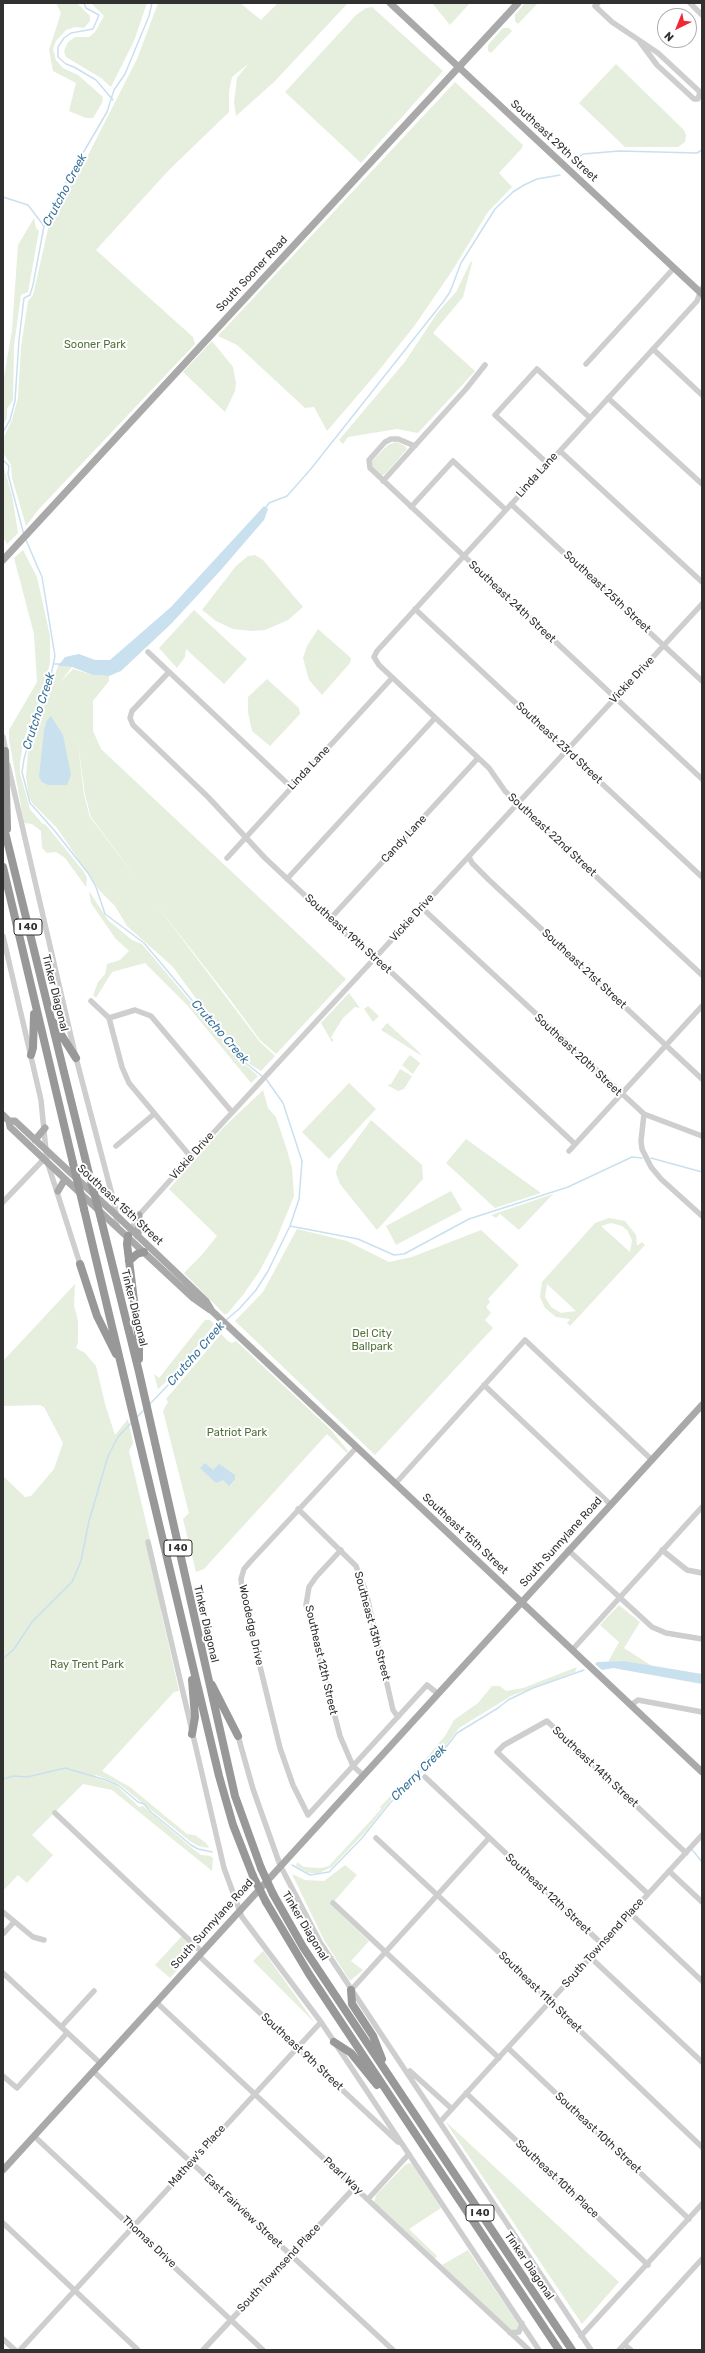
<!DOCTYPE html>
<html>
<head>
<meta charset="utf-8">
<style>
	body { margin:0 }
	#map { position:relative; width:705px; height:2353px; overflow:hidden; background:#fff; font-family:Rubik,sans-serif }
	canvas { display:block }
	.frame { position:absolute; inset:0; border:4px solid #313131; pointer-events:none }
	.north { position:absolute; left:657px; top:8px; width:40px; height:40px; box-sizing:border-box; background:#fff; border:1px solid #adadad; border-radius:50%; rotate:223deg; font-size:11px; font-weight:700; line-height:16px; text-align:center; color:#313131 }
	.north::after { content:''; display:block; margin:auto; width:14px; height:18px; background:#f32732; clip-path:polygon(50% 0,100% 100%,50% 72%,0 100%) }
</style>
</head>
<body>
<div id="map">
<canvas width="705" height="2353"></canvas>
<div class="frame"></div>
<div class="north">N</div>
</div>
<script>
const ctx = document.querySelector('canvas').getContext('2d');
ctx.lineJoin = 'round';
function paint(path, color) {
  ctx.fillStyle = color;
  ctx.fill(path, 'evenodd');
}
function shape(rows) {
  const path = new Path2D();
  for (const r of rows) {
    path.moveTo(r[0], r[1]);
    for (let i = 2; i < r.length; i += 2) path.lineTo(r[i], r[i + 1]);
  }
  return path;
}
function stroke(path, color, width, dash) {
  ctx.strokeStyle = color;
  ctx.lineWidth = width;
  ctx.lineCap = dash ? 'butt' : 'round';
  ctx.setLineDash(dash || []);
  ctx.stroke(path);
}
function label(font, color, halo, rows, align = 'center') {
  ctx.font = font + ' Rubik,sans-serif';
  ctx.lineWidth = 4;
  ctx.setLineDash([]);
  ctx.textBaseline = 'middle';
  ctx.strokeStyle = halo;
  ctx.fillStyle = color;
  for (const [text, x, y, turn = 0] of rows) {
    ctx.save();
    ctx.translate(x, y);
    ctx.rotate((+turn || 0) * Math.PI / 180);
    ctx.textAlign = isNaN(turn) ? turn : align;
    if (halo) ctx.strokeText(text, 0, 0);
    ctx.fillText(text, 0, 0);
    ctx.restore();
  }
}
paint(shape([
	[56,3,77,3,90,16,90,21,84,28,75,27,66,30,56,41,53,49,56,60,63,68,78,75,103,97,102,103,93,118,86,118,69,111,76,83,53,71,49,50,61,13],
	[91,3,147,3,134,41,111,87,101,78,66,57,64,51,68,42,75,37,89,37,95,32,104,16],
	[158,3,240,3,261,20,278,3,348,3,274,82,236,116,234,102,237,78,248,64,232,77,229,92,229,112,169,170,96,250,193,337,195,344,39,509,26,526,12,478,11,465,3,453,3,439,12,420,18,398,21,347,28,301,33,295,48,229,55,215,57,217,73,178,80,171,137,59],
	[432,3,470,3,450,25],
	[525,3,538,3,518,24,515,21,515,15],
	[372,7,443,71,361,163,285,92,356,15,366,8],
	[503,28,509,28,512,31,491,53,488,51,488,45],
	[616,64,684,130,686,135,685,142,678,147,625,147,579,103],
	[455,82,523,145,522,148,499,173,512,187,488,212,452,271,415,325,376,374,327,431,314,407,305,408,237,345,218,336],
	[34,218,36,228,39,231,28,292,21,295,14,346,13,400,7,409,7,418,3,426,3,383,12,330,18,245],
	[471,261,472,263,463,297,433,333,475,371,418,433,397,429,348,437,343,444,339,440,404,363,438,312,456,292],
	[212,341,233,367,236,383,235,391,225,412,183,372],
	[396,442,405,446,407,449,385,474,381,476,373,468,371,462,388,445],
	[3,465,12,495,18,533,7,544,3,537],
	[23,550,37,577,50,636,50,663,42,693,24,739,20,762,20,773,30,809,42,823,46,825,84,872,87,878,86,887,65,858,56,852,47,853,42,848,41,831,32,824,24,823,9,739,9,730,37,682,34,634,14,558],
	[255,555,263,560,303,607,288,620,265,630,251,631,233,629,216,621,202,610,236,566,248,556],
	[194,610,247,659,224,684,186,649,185,657,177,668,159,648],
	[318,629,351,658,350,663,322,695,309,680,303,658,307,646],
	[58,666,72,667,60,682,73,669,93,675,109,676,109,681,93,701,93,731,101,749,346,979,276,1054,260,1040,229,998,155,903,260,1042,275,1056,261,1071,245,1061,214,1023,173,967,127,926,115,906,99,890,57,828,33,804,29,797,26,777,28,752],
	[77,735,85,795,91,817,142,886,90,817,84,795],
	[267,679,299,708,300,714,270,746,252,731,248,712,248,697],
	[89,891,108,920,132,940,142,944,237,1057,258,1076,251,1083,187,1005,145,963,112,972,96,998,93,995,98,982,105,974,107,964,120,960,129,951,115,938,91,903],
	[349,993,360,1008,355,1007,343,1018,333,1034,331,1038,334,1040,332,1042,321,1023],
	[368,1006,379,1016,373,1022,364,1009],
	[387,1023,418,1051,422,1056,381,1030],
	[410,1055,420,1063,413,1074,402,1065],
	[400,1069,412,1076,404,1089,398,1091,387,1085,391,1084],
	[349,1083,376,1109,329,1159,302,1132],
	[263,1090,268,1108,276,1117,287,1150,292,1168,294,1196,276,1240,259,1272,243,1295,227,1314,224,1314,184,1273,201,1256,217,1236,169,1189,223,1128],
	[371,1120,422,1165,423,1179,377,1230,340,1184,336,1173,338,1165],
	[466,1139,541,1193,495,1208,446,1163],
	[451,1191,462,1210,396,1245,386,1226],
	[553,1194,519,1230,500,1214,496,1218,491,1215],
	[609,1218,625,1221,636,1235,637,1246,642,1242,645,1245,570,1326,567,1323,570,1319,556,1317,545,1308,540,1297,542,1282,595,1223],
	[611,1223,622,1226,627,1230,632,1240,630,1252,601,1226],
	[547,1284,576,1311,561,1313,551,1307,545,1297],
	[297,1229,347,1241,389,1262,412,1257,481,1230,519,1265,488,1299,490,1302,486,1307,491,1313,485,1320,493,1328,375,1455,235,1321,263,1292],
	[75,1284,74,1305,78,1321,78,1342,76,1348,85,1353,96,1366,105,1404,115,1435,128,1419,133,1443,129,1451,167,1610,161,1611,179,1691,174,1692,102,1771,130,1787,187,1834,195,1835,206,1843,209,1848,198,1846,190,1841,119,1784,96,1775,93,1777,116,1785,139,1807,143,1806,193,1849,201,1855,210,1856,213,1858,212,1871,112,1790,83,1784,32,1835,53,1855,27,1883,18,1875,3,1891,3,1476,25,1497,31,1496,54,1469,63,1443,44,1407,40,1405,3,1406,3,1361],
	[205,1320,210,1320,214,1324,209,1331,175,1374,158,1389,154,1374,159,1378],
	[221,1334,228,1341,232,1343,236,1341,331,1430,348,1451,347,1453,327,1434,204,1569,196,1572,183,1519,189,1513,163,1411,168,1402,166,1399],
	[619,1605,640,1622,624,1648,652,1666,624,1661,608,1662,619,1642,600,1625],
	[577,1667,575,1672,511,1696,459,1728,445,1747,429,1761,414,1779,397,1792,367,1830,332,1867,319,1873,309,1873,296,1866,297,1862,304,1867,321,1868,329,1866,373,1818,381,1809,380,1807,422,1763,445,1736,454,1720,478,1703,492,1686,500,1686,506,1691,523,1688],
	[345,1865,357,1875,331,1905,369,1941,351,1961,363,1970,350,1981,324,1940,292,1874,305,1880,324,1881],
	[182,1936,191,1944,193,1952,170,1978,155,1965],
	[263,1951,264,1952,315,2023,253,1961],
	[445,2121,619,2282,582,2324],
	[409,2163,412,2164,441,2208,409,2229,437,2256,435,2259,374,2202,376,2195,405,2165],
	[468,2250,517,2322,519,2325,518,2330,512,2331,442,2265]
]), '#e6eede');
paint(shape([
	[264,506,268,509,264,520,220,571,171,624,121,671,109,676,93,675,72,667,58,666,65,657,79,654,95,660,110,660,171,607],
	[51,716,63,735,71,775,67,785,48,785,42,782,39,777,44,730,47,720],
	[205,1463,213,1470,219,1464,235,1475,235,1479,229,1486,223,1480,216,1483,200,1468],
	[624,1661,702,1674,702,1684,613,1668,602,1670,595,1664,597,1662]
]), '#c9e0ef');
stroke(shape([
	[84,3,86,8,99,15,93,29,71,33,64,38,58,47,58,57,66,64,74,67,96,80,113,100],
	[574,161,583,154,619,151,697,153,702,150],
	[3,197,28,205,44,226],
	[3,432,10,420,15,401,19,340,24,298,30,295,33,285,44,226,69,177,107,112,114,90,125,74,149,16,152,3],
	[3,460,9,466,8,474,24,535],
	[265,509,269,503,287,496,310,470,443,302,450,292,461,263,495,209,513,192,524,185,537,179,560,175],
	[26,540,42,577,55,656,48,690,33,727,24,759,22,772,30,803,54,830,88,873,96,887,105,914,144,943,242,1060,263,1077],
	[53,664,61,664],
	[651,1158,702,1172],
	[290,1226,358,1239,394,1255,404,1254,469,1219,568,1187,632,1157,642,1158],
	[225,1321,240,1308,256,1290,268,1271,290,1226,299,1199,302,1161,283,1103,266,1079],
	[149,1405,188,1364,217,1326,221,1323],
	[136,1418,145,1409],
	[3,1659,14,1649,32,1622,72,1582,81,1561,89,1521,108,1456,118,1437,132,1422],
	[3,1779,13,1776,27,1777,65,1768,106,1780,118,1785,138,1802,144,1804,151,1812,191,1845,198,1849,212,1852],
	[692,1850,693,1851],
	[694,1852,702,1862],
	[292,1865,310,1875,329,1872,362,1838,390,1803,447,1746,457,1733,498,1708,508,1700,533,1688,584,1670]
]), '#c9e0ef', 1.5);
stroke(shape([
	[598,3,595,6,612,22,658,53,700,92,698,99,694,99,657,65,640,42],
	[690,3,702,15],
	[702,288,697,301,377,651,374,657,379,665,489,768,505,791,518,804,702,975],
	[653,349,702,395],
	[586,364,674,268],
	[608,398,702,484],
	[415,446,398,439,391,439,385,442,369,460,370,468,702,779],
	[560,451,702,582],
	[548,464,495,415,537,369,590,418],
	[383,481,466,389,485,365],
	[511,504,702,681],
	[411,507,453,461,506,510],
	[415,609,702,877],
	[148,652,291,787],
	[169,672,132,711,130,718,133,725,208,797,265,858,346,934,376,958,575,1144],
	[3,737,6,753],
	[8,765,76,1058,115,1206,117,1226],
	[469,857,472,863,489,880,702,1079],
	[227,858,392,678],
	[287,879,435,718],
	[422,908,644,1114,641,1141,642,1149,651,1167,661,1179,702,1216],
	[330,919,478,758],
	[3,936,41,1100,47,1161,80,1264],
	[91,1001,109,1018,122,1067,129,1083,191,1157],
	[109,1018,135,1010,151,1016,232,1112],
	[644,1114,702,1136],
	[116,1146,154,1114],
	[569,1151,702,1006],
	[3,1202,44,1159],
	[130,1231,139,1215,191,1157,702,604],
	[484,1385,610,1504],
	[356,1448,250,1562,244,1569,241,1579,243,1597,280,1748,293,1785,308,1815,427,1685,437,1693],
	[395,1484,525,1340,652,1460],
	[298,1509,356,1566,366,1592,393,1710,398,1717],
	[148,1542,224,1868,242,1917,321,2022,539,2350],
	[341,1550,316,1577,309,1587,306,1605,340,1736,353,1766,363,1775],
	[568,1550,652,1627,666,1633,702,1639],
	[662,1550,687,1570,702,1573],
	[573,1649,702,1507],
	[631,1705,638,1700,702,1712],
	[238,1736,253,1789,280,1865,320,1942,591,2350],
	[425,1777,602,1944],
	[55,1813,202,1952],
	[376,1838,547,1997,554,2006,702,2147],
	[669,1871,702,1902],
	[648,1894,497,1752,504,1745,547,1721,686,1853],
	[333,1903,499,2058],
	[3,1912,33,1937,44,1940],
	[630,1913,702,1981],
	[3,1934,14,1922],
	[198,1955,398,2142],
	[590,1957,702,2062],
	[3,1973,100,2063],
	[351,1990,489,1838],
	[156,2002,529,2350],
	[61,2027,94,1991],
	[508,2048,689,2219],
	[93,2071,393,2350],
	[410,2071,452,2109],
	[3,2076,17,2088,67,2033],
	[466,2093,648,2265],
	[440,2122,702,1835],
	[34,2136,263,2350],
	[368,2199,409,2154],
	[3,2223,138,2350],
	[510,2333,519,2332,522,2323],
	[581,2336,702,2204],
	[3,2339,15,2350],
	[625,2345,631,2350],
	[20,2350,321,2022],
	[203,2350,355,2187],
	[619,2350,702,2259]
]), '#cecece', 5.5);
stroke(shape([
	[390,3,702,294],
	[3,560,518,3],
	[3,1115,9,1121,10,1127,65,1179,193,1298,210,1310],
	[9,1121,15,1121,116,1215,206,1301,212,1311,702,1772],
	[35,1140,45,1128],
	[58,1191,65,1179],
	[138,1236,139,1215],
	[3,2170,702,1405]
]), '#a9a9a9', 7);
stroke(shape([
	[5,751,7,829],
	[3,824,89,1174],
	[3,867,73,1163],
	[53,1022,76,1058],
	[31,1055,33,1048,34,1014],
	[84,1209,219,1776,233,1825,253,1876],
	[101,1219,139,1372,235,1796,261,1868],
	[128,1236,127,1244,139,1341,139,1359],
	[129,1261,137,1254,144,1252],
	[80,1264,97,1316,116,1354],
	[192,1680,195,1717,192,1734],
	[212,1685,238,1736],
	[273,1894,303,1947,572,2350],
	[266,1902,309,1974,559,2350],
	[351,1990,352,2004,373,2036,382,2059],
	[334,2042,351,2053,377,2085]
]), '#989898', 8);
stroke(shape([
	[73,1163,84,1209],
	[89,1174,101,1219],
	[261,1868,273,1894],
	[253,1876,266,1902]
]), '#989898', 8);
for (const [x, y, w] of [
	[28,927,28],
	[178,1548,28],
	[480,2213,28]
]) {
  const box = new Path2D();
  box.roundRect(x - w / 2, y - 8, w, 16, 3);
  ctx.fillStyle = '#fff';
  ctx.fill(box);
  stroke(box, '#313131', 1);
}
label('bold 10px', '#313131', null, [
	["I 40",28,927],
	["I 40",178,1548],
	["I 40",480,2213]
]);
label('11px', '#313131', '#fff', [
	["Southeast 29th Street",554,141,43],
	["South Sooner Road",252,274,-47],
	["Linda Lane",537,475,-48],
	["Southeast 25th Street",607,592,43],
	["Southeast 24th Street",512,602,43],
	["Vickie Drive",632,680,-47],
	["Southeast 23rd Street",559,743,43],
	["Linda Lane",309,768,-47],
	["Southeast 22nd Street",552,835,43],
	["Candy Lane",404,839,-47],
	["Vickie Drive",412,918,-48],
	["Southeast 19th Street",348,934,42],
	["Southeast 21st Street",584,969,43],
	["Tinker Diagonal",55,993,76],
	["Southeast 20th Street",578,1055,43],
	["Vickie Drive",192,1156,-48],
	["Southeast 15th Street",120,1205,43],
	["Tinker Diagonal",134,1308,76],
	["Southeast 15th Street",465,1534,43],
	["South Sunnylane Road",561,1542,-48],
	["Tinker Diagonal",206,1624,77],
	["Woodedge Drive",251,1625,78],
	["Southeast 13th Street",372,1626,75],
	["Southeast 12th Street",321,1660,77],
	["Southeast 14th Street",595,1767,43],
	["Southeast 12th Street",548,1894,43],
	["South Sunnylane Road",212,1924,-48],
	["Tinker Diagonal",305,1926,59],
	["South Townsend Place",603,1943,-48],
	["Southeast 11th Street",540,1992,44],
	["Southeast 9th Street",302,2052,43],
	["Southeast 10th Street",598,2133,43],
	["Mathew's Place",197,2156,-48],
	["Pearl Way",343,2176,43],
	["Southeast 10th Place",557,2179,43],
	["East Fairview Street",243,2211,43],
	["Thomas Drive",149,2242,43],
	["Tinker Diagonal",529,2266,56],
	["South Townsend Place",279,2268,-47]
]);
label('11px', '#52713a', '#fff', [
	["Sooner Park",95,345],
	["Del City",372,1334],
	["Ballpark",372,1347],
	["Patriot Park",237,1433],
	["Ray Trent Park",87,1665]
]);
label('italic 12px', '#37729b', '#fff', [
	["Crutcho Creek",65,190,-62],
	["Crutcho Creek",39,711,-72],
	["Crutcho Creek",220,1032,49],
	["Crutcho Creek",196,1354,-49],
	["Cherry Creek",419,1773,-45]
]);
</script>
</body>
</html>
